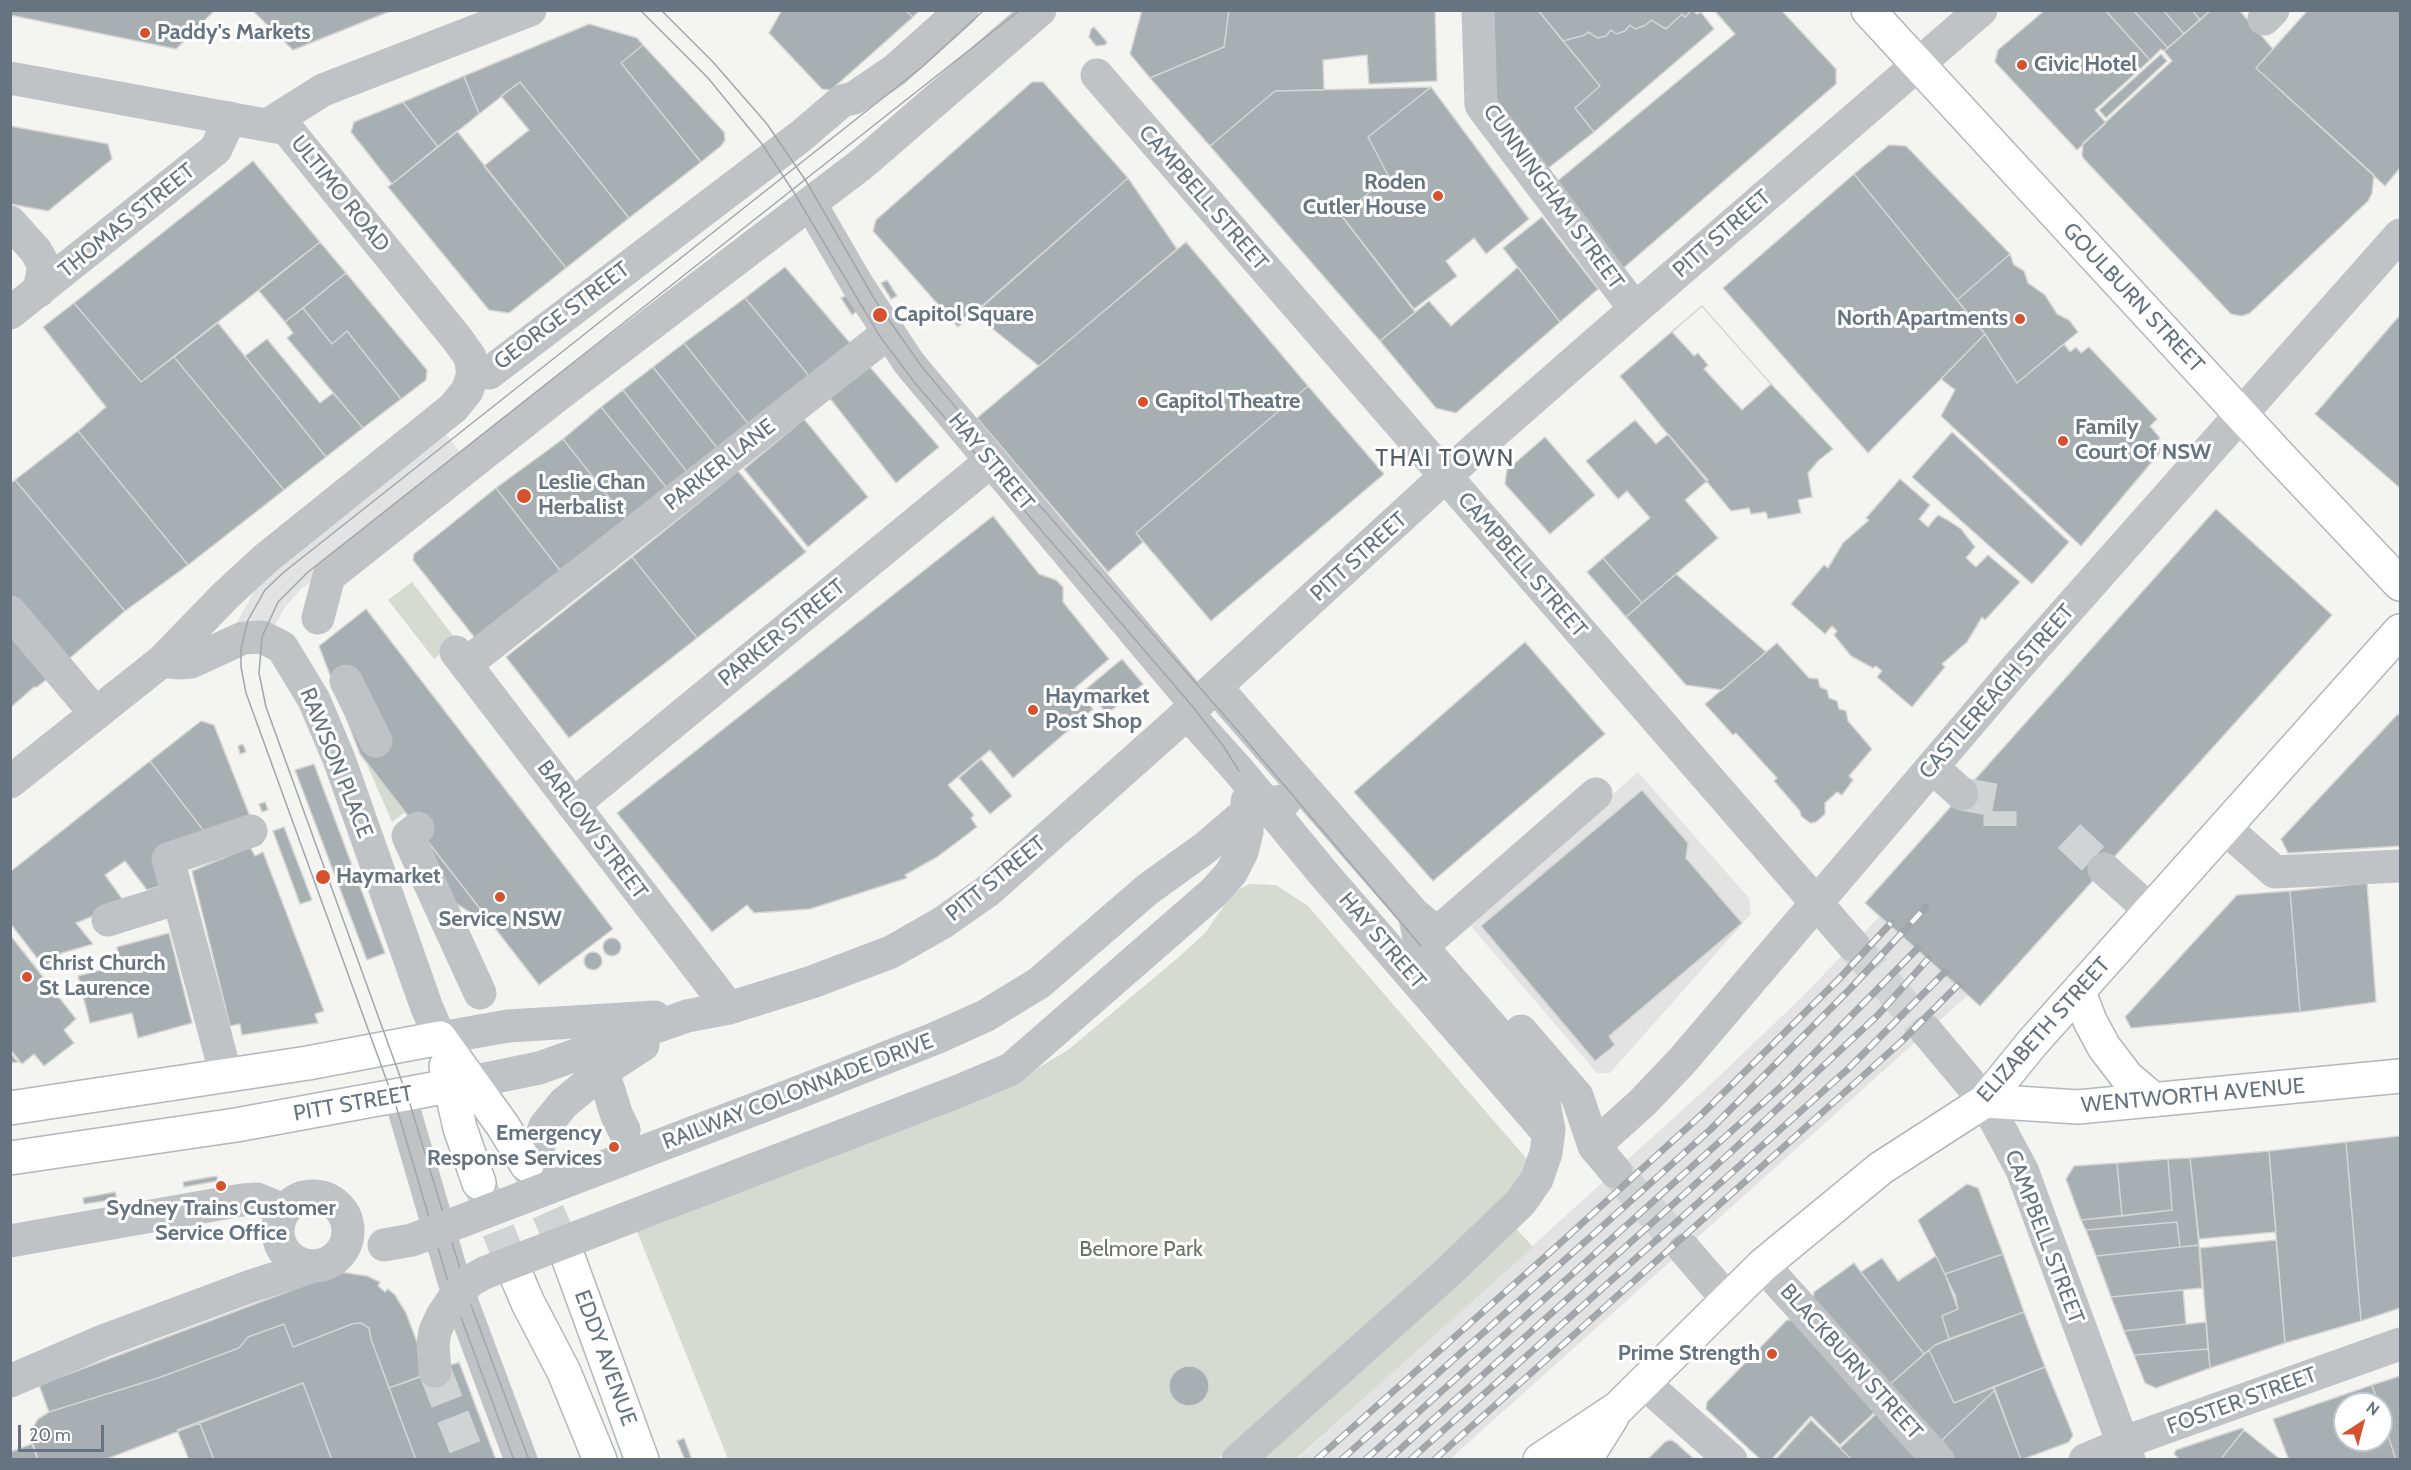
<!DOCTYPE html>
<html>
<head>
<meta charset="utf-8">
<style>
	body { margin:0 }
	#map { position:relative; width:2411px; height:1470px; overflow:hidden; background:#f4f4f1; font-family:Cabin,sans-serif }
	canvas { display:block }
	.frame { position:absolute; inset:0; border:12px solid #657480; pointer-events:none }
	.north { position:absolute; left:2333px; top:1392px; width:60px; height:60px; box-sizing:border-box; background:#fff; border:2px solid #c1c7cc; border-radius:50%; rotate:36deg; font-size:16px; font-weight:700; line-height:24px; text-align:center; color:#657480 }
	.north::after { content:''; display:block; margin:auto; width:21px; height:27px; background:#d6522f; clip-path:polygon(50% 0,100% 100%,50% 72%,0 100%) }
	.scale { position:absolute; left:18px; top:1425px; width:86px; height:27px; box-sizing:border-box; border:3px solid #657480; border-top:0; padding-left:8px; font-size:18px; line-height:21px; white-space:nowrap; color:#657480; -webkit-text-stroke:4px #fff; paint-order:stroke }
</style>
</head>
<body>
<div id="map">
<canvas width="2411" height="1470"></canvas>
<div class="frame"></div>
<div class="north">N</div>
<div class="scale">20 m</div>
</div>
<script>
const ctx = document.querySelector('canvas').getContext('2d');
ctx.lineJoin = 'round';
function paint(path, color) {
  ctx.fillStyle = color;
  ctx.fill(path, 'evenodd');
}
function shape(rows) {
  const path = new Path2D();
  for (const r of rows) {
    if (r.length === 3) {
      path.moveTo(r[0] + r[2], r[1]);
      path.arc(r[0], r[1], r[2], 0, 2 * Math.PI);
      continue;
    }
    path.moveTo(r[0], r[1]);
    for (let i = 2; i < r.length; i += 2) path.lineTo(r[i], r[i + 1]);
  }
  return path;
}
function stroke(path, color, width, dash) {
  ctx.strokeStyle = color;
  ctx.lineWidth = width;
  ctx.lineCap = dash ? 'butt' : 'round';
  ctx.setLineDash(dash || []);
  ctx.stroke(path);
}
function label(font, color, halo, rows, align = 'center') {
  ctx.font = font + ' Cabin,sans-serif';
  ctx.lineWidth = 6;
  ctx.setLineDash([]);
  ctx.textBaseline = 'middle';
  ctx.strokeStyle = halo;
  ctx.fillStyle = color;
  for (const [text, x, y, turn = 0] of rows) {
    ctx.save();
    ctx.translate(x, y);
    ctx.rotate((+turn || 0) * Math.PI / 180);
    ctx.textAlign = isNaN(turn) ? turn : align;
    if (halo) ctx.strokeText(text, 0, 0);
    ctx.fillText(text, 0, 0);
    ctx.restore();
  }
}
paint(shape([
	[446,434,465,459,300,590,285,607,275,625,255,621,237,622,256,588,268,573],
	[1638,772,1749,898,1751,914,1610,1073,1597,1073,1468,923],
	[1880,916,1968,995,1450,1459,1296,1460,1711,1084,1801,998]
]), '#e2e3e2');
paint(shape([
	[412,582,457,641,434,659,388,600],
	[365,760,405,812,392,822],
	[1249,884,1276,885,1308,906,1532,1165,1483,1227,1218,1459,728,1459,636,1229,1002,1087,1038,1068,1068,1050,1180,956,1205,933,1233,893],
	[1513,1225,1533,1247,1296,1459,1254,1460]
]), '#d6dbd2');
const building = shape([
	[10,10,215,10,176,49,10,15,10,10],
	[252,10,393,10,293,50,252,10],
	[782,10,905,10,913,17,831,90,822,89,769,33,782,10],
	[905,10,920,10,913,17,905,10],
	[1142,10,1229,10,1224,47,1150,78,1130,54,1142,10],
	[1229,10,1435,10,1437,81,1369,84,1367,55,1323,60,1324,90,1275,91,1210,146,1150,78,1224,47,1229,10],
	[1489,10,1538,10,1600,86,1575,108,1594,132,1546,170,1492,96,1489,10],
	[1538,10,1692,10,1685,17,1682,14,1666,29,1651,20,1646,25,1635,29,1630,25,1625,31,1616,34,1611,30,1606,36,1598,38,1588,32,1585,35,1563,41,1538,10],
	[1692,10,1697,14,1701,12,1714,29,1594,132,1575,108,1600,86,1563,41,1585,35,1588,32,1598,38,1606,36,1611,30,1616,34,1625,31,1630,25,1635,29,1646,25,1651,20,1666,29,1682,14,1685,17,1692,10],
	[1714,10,1781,10,1836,69,1836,84,1620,271,1555,183,1735,34,1714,10],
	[2045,10,2105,10,2150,60,2095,110,2106,123,2077,150,1995,62,1998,50,2045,10],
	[2105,10,2133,10,2168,48,2164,51,2161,49,2150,60,2105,10],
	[2133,10,2163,10,2184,34,2168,48,2133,10],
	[2163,10,2192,10,2200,20,2184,34,2163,10],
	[2192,10,2211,10,2200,20,2192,10],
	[2211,10,2239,10,2273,49,2256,68,2374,175,2372,193,2368,201,2250,313,2242,316,2231,314,2084,159,2082,155,2083,143,2172,61,2164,51,2211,10],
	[2308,10,2400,10,2400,168,2385,186,2256,68,2308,10],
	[589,24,637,38,643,45,621,63,701,162,629,218,520,82,479,114,464,76,589,24],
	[1094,27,1107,42,1105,45,1096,46,1089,37,1091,29,1094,27],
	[643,45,724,132,725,140,721,146,701,162,621,63,643,45],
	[2161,54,2167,61,2106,118,2099,110,2161,54],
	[464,76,479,114,438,147,403,102,464,76],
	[520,82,629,218,566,268,484,166,529,130,501,96,520,82],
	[1032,82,1043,82,1128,178,958,327,873,231,876,220,1032,82],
	[1431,87,1529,219,1486,254,1474,238,1446,261,1457,276,1414,309,1341,215,1389,177,1368,137,1431,87],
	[1431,87,1368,137,1389,177,1341,215,1415,312,1380,341,1210,146,1275,91,1431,87],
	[403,102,438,147,392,184,351,132,354,122,403,102],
	[10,126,108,144,112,159,48,211,10,204,10,126],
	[457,131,566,268,509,313,489,310,388,187,457,131],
	[1889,145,1906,146,2010,254,1957,300,1854,174,1889,145],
	[253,161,320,242,141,382,74,303,253,161],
	[1854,174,1985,334,1868,453,1723,288,1854,174],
	[1128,178,1177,249,1039,366,974,314,1128,178],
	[1542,217,1598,289,1560,322,1503,248,1542,217],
	[320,242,346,273,285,322,259,291,320,242],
	[1186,242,1308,386,1136,533,1143,542,1108,572,977,418,1186,242],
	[2010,254,2014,265,2024,271,2028,283,2045,295,2057,314,2069,320,2078,332,2017,383,1985,334,1957,300,2010,254],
	[785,267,850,343,810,377,745,298,785,267],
	[1518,267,1560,322,1456,413,1436,408,1380,341,1429,301,1451,326,1518,267],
	[346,273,427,370,426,380,401,399,347,331,332,344,303,308,346,273],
	[887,280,897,296,891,299,881,283,887,280],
	[847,295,857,311,852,315,841,298,847,295],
	[745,298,810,377,750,426,684,343,745,298],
	[74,303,141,382,174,357,284,490,188,565,78,431,106,407,43,327,74,303],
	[1702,306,1771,384,1833,449,1819,460,1808,473,1812,497,1798,500,1801,513,1768,519,1766,512,1751,514,1749,508,1731,511,1620,376,1702,306],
	[1702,306,1771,384,1742,410,1704,369,1708,365,1698,353,1694,356,1672,332,1702,306],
	[303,308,332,344,347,331,401,399,363,428,287,338,293,333,285,322,303,308],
	[2400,315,2400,488,2315,414,2400,315],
	[218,323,326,457,284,490,174,357,218,323],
	[1985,334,2017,383,2064,344,2070,352,2076,347,2081,353,2089,347,2157,419,2150,426,2160,438,2155,444,2162,450,2081,546,1941,416,1955,390,1941,379,1985,334],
	[267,339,320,403,333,393,363,428,326,457,245,356,267,339],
	[684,343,750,426,718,449,653,367,684,343],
	[869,366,939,447,896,483,829,397,869,366],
	[653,367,718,449,687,472,623,390,653,367],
	[1308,386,1384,474,1211,621,1136,533,1308,386],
	[623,390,687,472,666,487,601,407,623,390],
	[601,407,666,487,626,519,563,439,601,407],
	[804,419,868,497,808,547,744,469,804,419],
	[1635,420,1656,444,1668,434,1708,480,1685,500,1718,538,1642,603,1603,558,1650,518,1627,491,1618,499,1586,461,1635,420],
	[78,431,188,565,125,611,15,480,78,431],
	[1952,432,2069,542,2032,584,1912,477,1952,432],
	[1545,437,1595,495,1550,534,1505,484,1507,470,1545,437],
	[563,439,626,519,560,570,496,488,563,439],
	[738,471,806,552,697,638,632,557,738,471],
	[1900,479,1930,505,1919,519,1928,527,1938,515,1949,521,1961,529,1975,547,1966,558,1976,567,1988,555,2020,582,1985,620,1982,617,1967,642,1942,664,1945,667,1912,707,1877,677,1882,671,1876,666,1873,668,1851,656,1834,635,1837,631,1832,626,1825,634,1791,604,1824,565,1828,568,1843,543,1869,520,1866,518,1900,479],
	[15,480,125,611,64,663,10,599,10,484,15,480],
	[496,488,563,574,475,638,413,560,414,554,496,488],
	[2216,509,2332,615,1980,1006,1865,903,2216,509],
	[993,516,1039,574,1056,580,1063,587,1063,602,1109,659,1075,688,1093,709,1013,778,990,750,948,785,974,815,971,818,977,827,937,857,905,875,907,878,810,909,754,913,747,905,712,932,617,813,993,516],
	[632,557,697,638,569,738,506,657,632,557],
	[1603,558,1642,603,1626,617,1587,572,1603,558],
	[1676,574,1766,652,1722,690,1686,685,1626,617,1676,574],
	[366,609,613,929,539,985,360,754,319,646,366,609],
	[10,625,47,679,37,687,34,687,10,708,10,625],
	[1525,642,1605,734,1433,881,1354,792,1525,642],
	[1777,643,1809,678,1818,679,1820,687,1827,690,1829,698,1837,701,1839,709,1846,711,1848,721,1872,749,1849,776,1853,780,1842,795,1837,792,1825,803,1825,814,1816,822,1810,823,1801,816,1800,811,1774,781,1777,778,1736,733,1733,735,1705,704,1777,643],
	[1122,659,1143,684,1107,714,1086,689,1122,659],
	[2400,714,2400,846,2288,853,2281,839,2397,715,2400,714],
	[201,721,214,725,251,819,207,835,150,761,201,721],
	[243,744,246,752,240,754,238,746,243,744],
	[981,759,1012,796,990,814,959,778,981,759],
	[150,761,207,835,161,886,147,890,125,861,105,875,125,903,76,923,93,944,62,953,44,967,10,923,10,872,150,761],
	[314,764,385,953,367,960,295,770,314,764],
	[1642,790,1688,843,1686,858,1742,923,1609,1036,1615,1045,1595,1061,1481,926,1642,790],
	[265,802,268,810,262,812,259,804,265,802],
	[284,827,312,900,300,904,273,831,284,827],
	[427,841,496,929,449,899,427,841],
	[250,847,255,856,263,852,324,1011,315,1014,318,1023,242,1035,240,1024,230,1026,192,871,250,847],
	[2367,883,2376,1002,2300,1012,2290,891,2367,883],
	[2290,891,2300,1012,2131,1028,2125,1017,2237,895,2290,891],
	[169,933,192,1023,138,1038,132,1013,90,1023,78,976,120,965,117,947,169,933],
	[10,935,76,1019,64,1030,74,1043,44,1066,34,1054,22,1064,10,1049,10,935],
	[612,947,9],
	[593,961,9],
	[10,1053,18,1062,10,1063,10,1053],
	[2400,1136,2400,1308,2361,1321,2346,1142,2400,1136],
	[2346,1142,2361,1321,2285,1343,2269,1151,2346,1142],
	[2269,1151,2276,1232,2199,1239,2190,1158,2269,1151],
	[2190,1158,2199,1245,2180,1247,2177,1222,2086,1230,2081,1220,2172,1210,2168,1159,2190,1158],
	[2168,1159,2172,1210,2122,1216,2117,1163,2168,1159],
	[2117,1163,2122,1216,2081,1220,2066,1179,2074,1166,2117,1163],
	[217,1176,217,1181,184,1187,183,1182,217,1176],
	[1967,1184,1978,1188,2003,1254,1945,1274,1918,1220,1967,1184],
	[115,1192,117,1199,84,1204,83,1198,115,1192],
	[2177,1222,2180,1247,2096,1256,2086,1230,2177,1222],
	[2276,1240,2285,1343,2210,1368,2200,1248,2276,1240],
	[2199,1245,2202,1288,2111,1297,2096,1256,2199,1245],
	[2003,1254,2024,1312,1949,1339,1942,1316,1958,1309,1945,1274,2003,1254],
	[1936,1256,1955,1295,1958,1309,1942,1316,1949,1339,1935,1345,1924,1354,1861,1272,1882,1258,1898,1281,1936,1256],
	[1854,1263,1924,1354,1888,1386,1812,1304,1814,1292,1854,1263],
	[340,1272,367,1276,380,1282,378,1286,385,1292,388,1289,395,1295,406,1313,423,1358,423,1376,389,1388,371,1339,369,1328,361,1323,352,1324,293,1347,284,1324,248,1337,239,1348,158,1378,49,1412,39,1385,340,1272],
	[2183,1290,2186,1324,2124,1331,2111,1297,2183,1290],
	[2024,1312,2045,1367,1954,1403,1929,1350,1935,1345,2024,1312],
	[1787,1320,1796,1320,1878,1409,1840,1445,1811,1416,1771,1460,1761,1460,1706,1409,1707,1402,1787,1320],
	[2206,1322,2208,1349,2134,1355,2124,1331,2206,1322],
	[361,1323,369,1328,371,1339,416,1460,332,1460,303,1383,104,1460,38,1460,30,1433,38,1419,49,1412,158,1378,239,1348,248,1337,284,1324,293,1347,352,1324,361,1323],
	[2208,1349,2210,1368,2156,1388,2145,1383,2134,1355,2208,1349],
	[1929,1350,1954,1403,1993,1387,1995,1390,1940,1442,1888,1386,1929,1350],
	[459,1362,496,1460,416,1460,389,1388,459,1362],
	[1189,1386,20],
	[2045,1367,2073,1435,2069,1442,2021,1460,1993,1387,2045,1367],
	[2400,1376,2400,1460,2396,1460,2381,1414,2381,1404,2378,1404,2372,1385,2400,1376],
	[303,1383,332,1460,214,1460,199,1422,303,1383],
	[2372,1385,2378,1404,2345,1404,2345,1440,2381,1440,2381,1414,2396,1460,2289,1460,2273,1419,2372,1385],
	[1995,1390,2021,1460,1955,1460,1940,1442,1995,1390],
	[1879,1411,1924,1460,1852,1460,1840,1448,1879,1411],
	[1811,1420,1840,1448,1852,1460,1775,1460,1811,1420],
	[199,1422,206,1439,214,1460,189,1460,177,1430,199,1422],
	[2242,1428,2244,1430,2220,1460,2180,1460,2174,1454,2176,1450,2242,1428],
	[2244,1430,2281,1460,2220,1460,2244,1430],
	[684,1438,692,1460,685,1460,677,1441,684,1438],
	[1671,1440,1676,1443,1695,1460,1647,1460,1665,1442,1671,1440],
	[32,1444,38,1460,10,1460,10,1452,32,1444]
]);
paint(building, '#a7afb3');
stroke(building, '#d5d5d3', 1.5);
stroke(shape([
	[1962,794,2000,801,2000,826],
	[2069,836,2104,869],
	[1853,945,1927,1032],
	[1616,1172,1685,1250],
	[435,1371,470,1460]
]), '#d0d4d5', 33, [33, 16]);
stroke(shape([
	[528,1167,568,1257],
	[480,1185,516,1275]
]), '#d0d4d5', 33, [33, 16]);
const major = shape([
	[1868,10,2281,458,2400,584],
	[2079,992,2090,1021,2104,1047,2127,1077,2154,1100],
	[440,1038,503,1126,527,1165],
	[446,1066,460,1128,479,1183],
	[1985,1101,2078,1107,2400,1076],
	[10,1108,308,1063,440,1038],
	[10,1158,236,1125,471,1082],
	[568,1257,642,1460],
	[516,1275,528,1303,564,1372,600,1460],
	[1540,1460,1618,1408,1763,1265,1881,1168,1985,1101,2033,1042,2400,631],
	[1585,1460,1612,1417]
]);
stroke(major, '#b3b7ba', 36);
stroke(shape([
	[1478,10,1481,105,1635,309],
	[2264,19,2273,10],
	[1097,75,1853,945],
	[10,78,287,129,458,340,470,357,473,374,467,391,453,408,265,559,225,596,162,661,10,782],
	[269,124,323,90,530,10],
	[810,203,857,284,909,363,1196,705],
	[10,222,36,251,42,262,43,270,39,291],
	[10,313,216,149,230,118],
	[472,370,489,373,801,136,842,101,854,98,895,70,962,10],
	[10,612,96,714],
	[318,618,329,576,558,395,863,163,1040,10],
	[456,652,729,1008],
	[162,661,179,663,191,662,243,638,262,637,282,647,314,700,339,759,427,1008,440,1038,508,1026,655,1017],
	[466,664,888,333],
	[346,681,376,741],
	[1216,687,1414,914,1430,927],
	[1187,713,1239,771,1323,873,1542,1126],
	[1932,767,1962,794],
	[573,805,991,461],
	[418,828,408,836,480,993],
	[2225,828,2275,872,2400,866],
	[2104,869,2151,911],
	[108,920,178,898],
	[1437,933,1596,794],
	[1521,1031,1577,1096,1594,1146,1616,1172],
	[1927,1032,1985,1101,2022,1170,2129,1460],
	[936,1038,985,1016,1039,983,1148,889,1205,848,1248,811,1266,803,1285,801],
	[597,1053,617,1116,624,1130],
	[226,1075,168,859,251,831],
	[471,1082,539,1068,687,1016,729,1008,812,982,891,952,942,923,989,890,1172,727,1474,450,1635,309,1981,10],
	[959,1091,1011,1069,1214,892,1231,873,1242,852,1247,832,1247,801],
	[400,1096,454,1281,521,1460],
	[1594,1146,1642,1103,1682,1061,2018,666,2400,235],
	[538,1161,539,1142,545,1126,564,1103,603,1071,643,1045],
	[313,1231,35],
	[10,1241,242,1200,257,1199,284,1210],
	[1685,1250,1728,1300],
	[1763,1265,1938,1460],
	[10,1381,103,1341,251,1286,314,1266],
	[1643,1382,1731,1460],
	[1238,1460,1446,1274,1521,1202,1537,1179,1546,1153,1549,1130,1545,1108,1535,1085,1519,1058,1421,946,1414,914],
	[2085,1460,2139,1437,2400,1344]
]), '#bfc3c6', 33);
stroke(major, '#fff', 33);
stroke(shape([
	[640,10,708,78,762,144,793,191,881,338,915,383,1193,707,1224,747,1239,771],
	[661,10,713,62,767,124,806,181,875,300,922,367,997,457,1238,731,1421,946],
	[514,1460,449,1285,397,1109,246,693,241,667,241,649,248,620,265,590,284,572,922,67,984,10],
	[529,1460,471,1305,410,1104,266,707,259,673,262,637,278,602,308,572,1020,10]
]), '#a1a6ab', 1.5);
const rail = shape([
	[1316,1460,1556,1247,1699,1117,1839,979,1891,923],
	[1341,1460,1710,1130,1850,989,1926,907],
	[1365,1460,1784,1084,1918,948],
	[1388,1460,1730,1153,1878,1015,1928,959],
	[1410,1460,1848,1069,1945,972],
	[1434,1460,1902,1041,1958,985]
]);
stroke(rail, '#a1a6ab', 7);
stroke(rail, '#fff', 4.5, [14]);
stroke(shape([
	[384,1245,412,1240,467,1219,802,1091,936,1038],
	[435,1371,433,1345,435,1331,442,1316,454,1298,470,1281,484,1273,959,1091]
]), '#bfc3c6', 33);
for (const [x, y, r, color] of [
	[145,33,6,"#d6522f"],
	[2022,65,6,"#d6522f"],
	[1438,196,6,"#d6522f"],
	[880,315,8,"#d6522f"],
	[2020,319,6,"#d6522f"],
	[1143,402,6,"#d6522f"],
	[2063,441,6,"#d6522f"],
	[524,496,8,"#d6522f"],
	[1033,710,6,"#d6522f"],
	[323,877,8,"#d6522f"],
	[500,897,6,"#d6522f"],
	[27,977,6,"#d6522f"],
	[614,1147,6,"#d6522f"],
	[221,1186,6,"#d6522f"],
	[1772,1354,6,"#d6522f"]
]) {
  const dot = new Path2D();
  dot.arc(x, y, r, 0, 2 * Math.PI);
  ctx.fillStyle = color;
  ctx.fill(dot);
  stroke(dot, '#fff', 2);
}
label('bold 22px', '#657480', '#fff', [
	["Paddy's Markets",157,33],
	["Civic Hotel",2034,65],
	["Roden",1426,183,"right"],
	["Cutler House",1426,208,"right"],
	["Capitol Square",894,315],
	["North Apartments",2008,319,"right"],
	["Capitol Theatre",1155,402],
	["Family",2075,428],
	["Court Of NSW",2075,453],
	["Leslie Chan",538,483],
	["Herbalist",538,508],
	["Haymarket",1045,697],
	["Post Shop",1045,722],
	["Haymarket",336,877],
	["Service NSW",500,920,"center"],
	["Christ Church",39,964],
	["St Laurence",39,989],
	["Emergency",602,1134,"right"],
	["Response Services",602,1159,"right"],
	["Sydney Trains Customer",221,1209,"center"],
	["Service Office",221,1234,"center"],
	["Prime Strength",1760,1354,"right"]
], 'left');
label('22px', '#657480', '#fff', [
	["ULTIMO ROAD",340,194,51],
	["CUNNINGHAM STREET",1553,197,54],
	["CAMPBELL STREET",1203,198,49],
	["THOMAS STREET",127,221,-39],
	["PITT STREET",1722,234,-41],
	["GOULBURN STREET",2133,298,47],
	["GEORGE STREET",562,316,-37],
	["HAY STREET",991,462,50],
	["PARKER LANE",720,465,-38],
	["PITT STREET",1359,557,-42],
	["CAMPBELL STREET",1522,565,49],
	["PARKER STREET",782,633,-39],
	["CASTLEREAGH STREET",1997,692,-49],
	["RAWSON PLACE",336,763,68],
	["BARLOW STREET",592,830,53],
	["PITT STREET",996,879,-39],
	["HAY STREET",1382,941,49],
	["ELIZABETH STREET",2044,1030,-48],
	["RAILWAY COLONNADE DRIVE",798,1092,-21],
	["WENTWORTH AVENUE",2193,1096,-5],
	["PITT STREET",353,1104,-10],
	["CAMPBELL STREET",2044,1237,69],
	["EDDY AVENUE",605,1358,70],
	["BLACKBURN STREET",1851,1362,48],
	["FOSTER STREET",2242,1401,-20]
]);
label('22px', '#687764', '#fff', [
	["Belmore Park",1141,1250]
]);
ctx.letterSpacing = '1.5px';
label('24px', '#535d65', '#fff', [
	["THAI TOWN",1445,459]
]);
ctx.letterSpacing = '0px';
</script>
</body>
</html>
